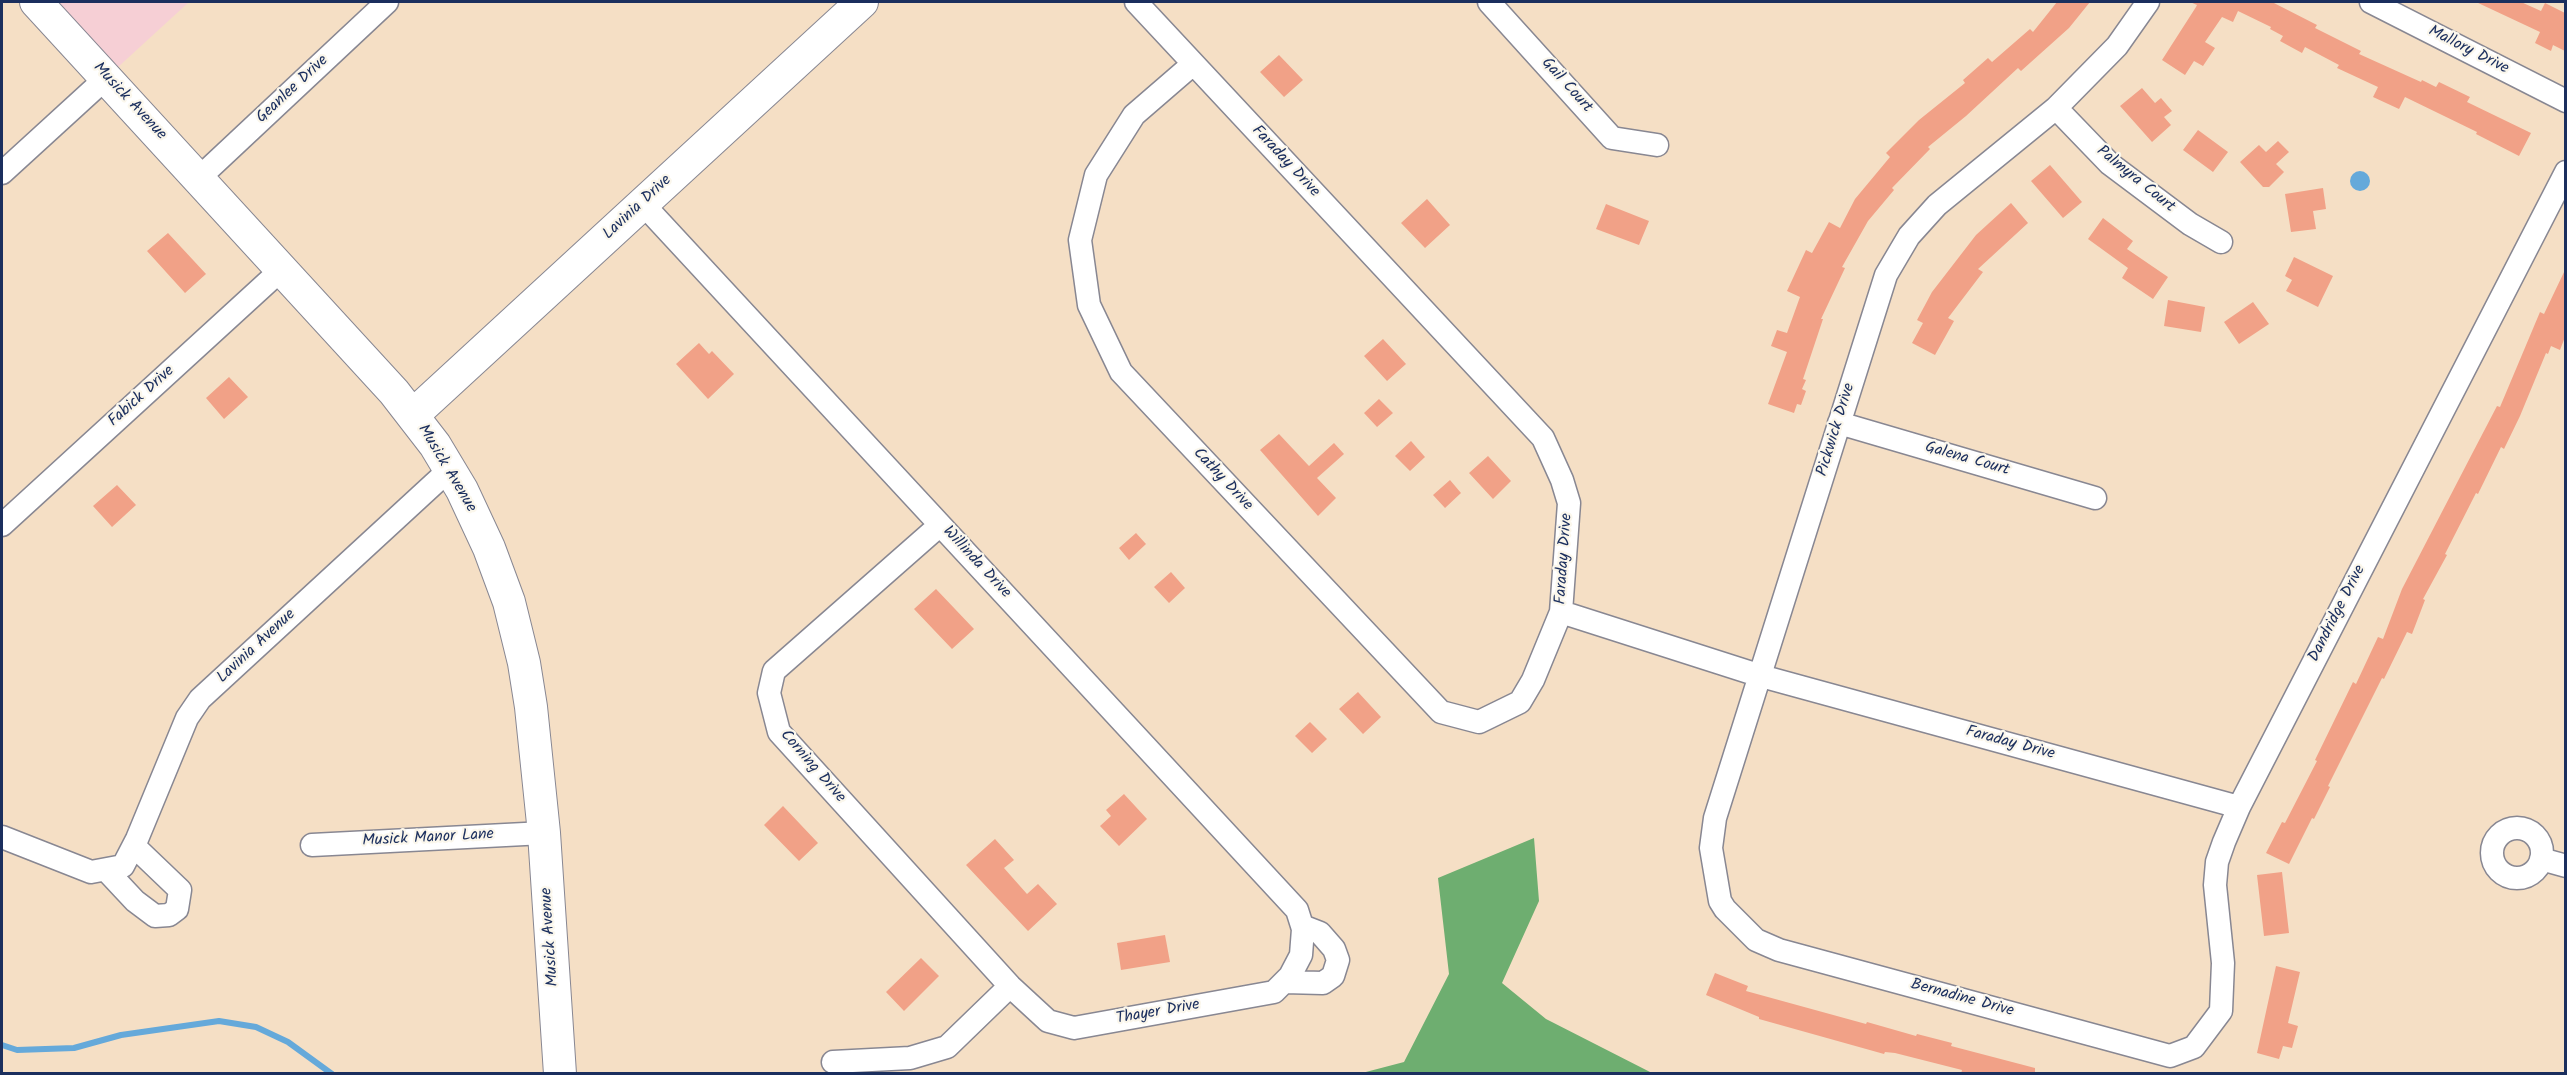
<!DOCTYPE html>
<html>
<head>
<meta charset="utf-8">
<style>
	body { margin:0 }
	#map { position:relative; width:2567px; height:1075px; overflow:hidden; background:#f5dfc5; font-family:Kalam,sans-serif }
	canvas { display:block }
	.frame { position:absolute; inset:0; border:3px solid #1b2f5e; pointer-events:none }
</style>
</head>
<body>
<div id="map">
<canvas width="2567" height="1075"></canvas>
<div class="frame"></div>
</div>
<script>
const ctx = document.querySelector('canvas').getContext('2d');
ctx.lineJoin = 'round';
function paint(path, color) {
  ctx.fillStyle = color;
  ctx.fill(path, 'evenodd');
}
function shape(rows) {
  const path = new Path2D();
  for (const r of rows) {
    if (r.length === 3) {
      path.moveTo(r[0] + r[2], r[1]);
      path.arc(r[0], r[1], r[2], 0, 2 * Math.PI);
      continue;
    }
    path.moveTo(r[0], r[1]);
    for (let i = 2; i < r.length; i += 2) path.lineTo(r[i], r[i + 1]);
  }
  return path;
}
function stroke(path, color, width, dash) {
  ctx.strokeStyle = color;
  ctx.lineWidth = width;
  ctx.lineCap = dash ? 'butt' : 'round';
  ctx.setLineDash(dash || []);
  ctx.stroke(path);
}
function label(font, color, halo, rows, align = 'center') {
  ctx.font = font + ' Kalam,sans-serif';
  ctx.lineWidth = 4.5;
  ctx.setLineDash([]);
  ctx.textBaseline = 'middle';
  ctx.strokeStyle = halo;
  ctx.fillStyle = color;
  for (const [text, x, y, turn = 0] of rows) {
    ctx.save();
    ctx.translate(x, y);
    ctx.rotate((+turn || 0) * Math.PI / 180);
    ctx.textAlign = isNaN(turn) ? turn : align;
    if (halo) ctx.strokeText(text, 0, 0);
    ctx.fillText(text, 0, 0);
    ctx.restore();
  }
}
paint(shape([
	[56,2,189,2,117,68]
]), '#f6cfd5');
paint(shape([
	[1534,838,1539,901,1502,983,1546,1019,1652,1073,1362,1073,1404,1062,1449,974,1438,878]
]), '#6eae70');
paint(shape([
	[2360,181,10]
]), '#65a9da');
stroke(shape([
	[2,1045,17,1050,74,1048,121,1035,219,1021,256,1027,288,1042,332,1074]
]), '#65a9da', 6);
paint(shape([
	[2057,2,2090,2,2069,28,2021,71,2018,68,1966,116,1928,147,1930,149,1892,188,1894,190,1868,221,1842,267,1845,268,1821,319,1823,319,1803,379,1806,380,1802,389,1806,391,1801,405,1797,404,1794,413,1768,404,1787,352,1771,346,1777,330,1787,333,1800,297,1787,291,1806,250,1812,253,1829,222,1840,228,1855,199,1890,157,1886,153,1919,120,1965,83,1963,80,1988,58,1992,62,2030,29,2033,32],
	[2190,2,2272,2,2317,25,2315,28,2361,51,2359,54,2421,82,2422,80,2436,87,2439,82,2470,97,2467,102,2531,133,2519,156,2476,134,2477,132,2405,97,2399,109,2373,97,2378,87,2337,68,2339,65,2305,47,2302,53,2280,41,2283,36,2270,29,2271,27,2238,11,2233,22,2222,17,2205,42,2215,48,2203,66,2194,61,2185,75,2162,60,2196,7,2197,5],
	[2476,2,2521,2,2541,11,2545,3,2565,13,2565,51,2553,45,2551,51,2535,43,2540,32],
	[1279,55,1303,80,1284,97,1260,72],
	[2142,88,2155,103,2161,98,2172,111,2164,117,2171,125,2152,142,2120,106],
	[2198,130,2228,152,2213,172,2183,150],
	[2278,141,2289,152,2276,164,2284,172,2269,187,2263,187,2240,162,2259,145,2266,152],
	[2050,165,2082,202,2063,218,2031,181],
	[2323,188,2326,209,2313,211,2316,229,2291,232,2285,194],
	[1427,199,1450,225,1425,248,1401,223],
	[2011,203,2028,223,1978,269,1983,272,1948,318,1954,321,1935,355,1912,343,1923,323,1917,320,1932,292,1976,235],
	[1606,204,1649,221,1639,245,1596,229],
	[2103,218,2133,241,2127,249,2168,277,2153,299,2122,278,2128,268,2088,239],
	[168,233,206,274,185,293,147,251],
	[2294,257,2333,276,2318,307,2286,291,2292,280,2285,276],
	[2565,270,2565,337,2560,350,2551,346,2548,354,2546,353,2520,416,2504,449,2501,447,2478,494,2476,493,2445,554,2447,555,2423,599,2425,600,2412,634,2407,632,2384,679,2382,678,2328,786,2330,787,2314,819,2312,818,2289,864,2266,853,2282,822,2285,823,2317,761,2315,760,2353,682,2356,684,2378,637,2383,639,2402,589,2473,452,2497,406,2500,407,2540,312,2544,314],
	[2168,300,2205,307,2201,332,2164,326],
	[2253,302,2269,324,2239,344,2224,322],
	[1383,339,1406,364,1387,381,1364,356],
	[699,343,709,354,712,351,734,374,708,399,676,364],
	[229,377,248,397,224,419,206,398],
	[1379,399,1393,413,1377,427,1364,413],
	[1279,434,1309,466,1334,443,1344,454,1317,478,1336,498,1318,516,1260,450],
	[1411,441,1425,457,1410,471,1395,456],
	[1488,456,1511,481,1493,499,1469,473],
	[1450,480,1461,493,1445,508,1433,495],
	[117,485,136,505,112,527,93,506],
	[1136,533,1146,544,1129,560,1119,548],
	[1171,572,1185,588,1169,603,1154,587],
	[936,589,974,629,952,649,914,609],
	[1358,692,1381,717,1363,734,1339,709],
	[1310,722,1327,739,1312,753,1295,736],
	[1124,794,1147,819,1119,846,1100,826,1111,816,1106,810],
	[783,806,818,843,799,861,764,825],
	[995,839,1014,860,1004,868,1027,894,1038,884,1057,904,1028,931,966,865],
	[2282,872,2289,933,2264,936,2257,875],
	[1165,935,1170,962,1121,970,1117,943],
	[921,958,939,976,904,1011,886,992],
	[2276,966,2300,972,2288,1023,2298,1026,2292,1048,2283,1046,2279,1059,2257,1053],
	[1715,973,1748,986,1746,991,1866,1024,1867,1022,1916,1036,1917,1034,1952,1043,1951,1046,2035,1068,2035,1074,1961,1074,1962,1070,1895,1053,1885,1052,1884,1054,1759,1019,1759,1017,1706,995]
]), '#f1a187');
const street = shape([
	[1136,2,1543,438,1562,480,1569,503,1561,612,1533,680,1520,702,1479,722,1441,712,1121,372,1089,305,1080,240,1096,175,1134,115,1193,64],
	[1489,2,1612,138,1657,145],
	[2148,2,2117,46,2056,108,1937,205,1909,236,1886,275,1715,818,1711,848,1720,901,1725,909,1756,940,1779,950,2170,1056,2194,1047,2221,1011,2223,963,2215,885,2217,862,2224,842,2239,807,2566,172],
	[2371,2,2566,101],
	[2056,108,2110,164,2190,224,2221,242],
	[2,173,106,78],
	[199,178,387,2],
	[643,204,1297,910,1303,929,1301,955,1290,976,1274,992,1074,1028,1048,1021,1010,986,779,732,769,693,774,671,940,525],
	[1839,423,2095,498],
	[2,525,282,269],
	[1561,612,1761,676,2239,807],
	[2517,853,25],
	[2,837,91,872,123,866,137,839,187,718,200,699,450,469],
	[312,845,544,833],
	[2541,859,2566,866],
	[106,870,135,901,155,916,169,915,177,909,180,890,134,846],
	[1284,982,1323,983,1333,976,1338,960,1334,949,1320,933,1302,926],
	[833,1062,910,1058,947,1047,1010,986]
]);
const secondary = shape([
	[36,2,394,392,435,445,462,490,489,548,509,602,524,663,531,707,544,833,560,1074],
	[413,415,862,2]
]);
stroke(street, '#888792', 25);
stroke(secondary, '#888792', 34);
stroke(street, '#fff', 22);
stroke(secondary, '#fff', 32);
label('16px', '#1b2f5e', '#fbf7ec', [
	["Mallory Drive",2468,51,27],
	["Gail Court",1566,86,48],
	["Geanlee Drive",293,90,-43],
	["Musick Avenue",129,102,47],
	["Faraday Drive",1285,162,47],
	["Palmyra Court",2135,180,39],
	["Lavinia Drive",638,208,-43],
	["Fabick Drive",142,397,-42],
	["Pickwick Drive",1837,430,-73],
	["Galena Court",1967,460,16],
	["Musick Avenue",446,469,59],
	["Cathy Drive",1222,480,47],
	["Faraday Drive",1565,559,-86],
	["Willinda Drive",976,563,47],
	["Dandridge Drive",2338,614,-63],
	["Lavinia Avenue",257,647,-43],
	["Faraday Drive",2010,744,15],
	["Corning Drive",812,767,49],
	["Musick Manor Lane",428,839,-3],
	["Musick Avenue",551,937,-94],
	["Bernadine Drive",1962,999,15],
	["Thayer Drive",1158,1013,-10]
]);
</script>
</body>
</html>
